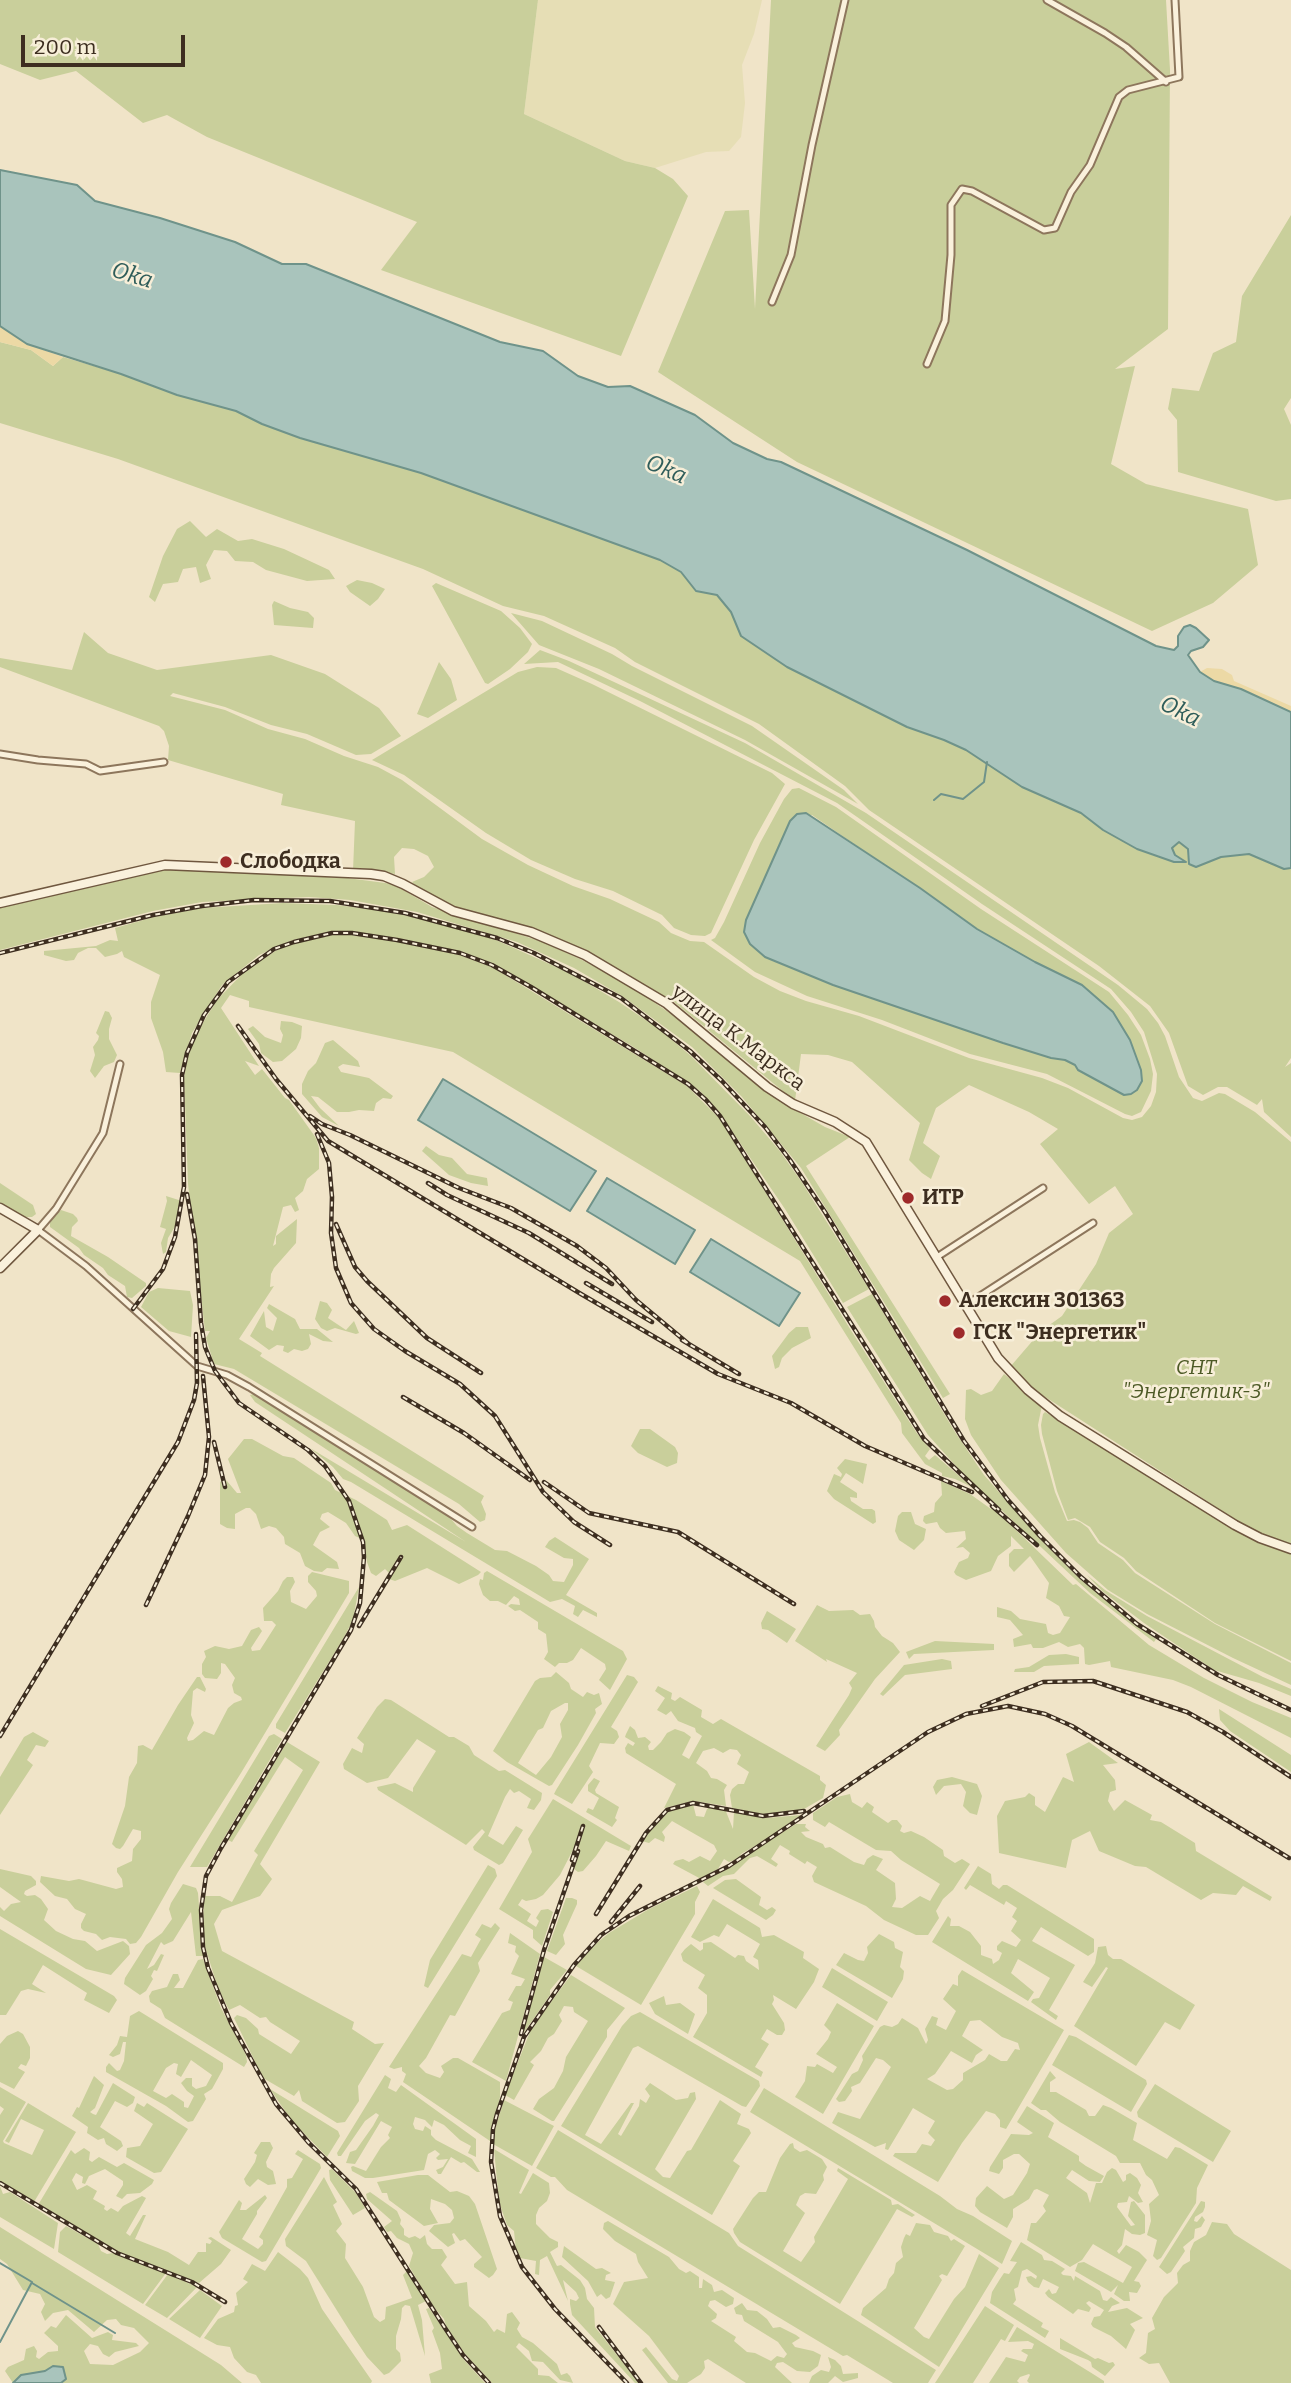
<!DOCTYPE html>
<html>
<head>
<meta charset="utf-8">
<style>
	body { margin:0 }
	#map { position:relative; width:1291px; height:2383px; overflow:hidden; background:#f0e4c8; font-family:Bitter,serif }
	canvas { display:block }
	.scale { position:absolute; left:21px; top:35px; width:164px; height:32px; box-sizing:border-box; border:4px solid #3d2e20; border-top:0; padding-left:9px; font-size:21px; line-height:24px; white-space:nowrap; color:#3d2e20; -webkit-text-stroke:5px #f7eed8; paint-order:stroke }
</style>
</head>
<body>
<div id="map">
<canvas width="1291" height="2383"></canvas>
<div class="scale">200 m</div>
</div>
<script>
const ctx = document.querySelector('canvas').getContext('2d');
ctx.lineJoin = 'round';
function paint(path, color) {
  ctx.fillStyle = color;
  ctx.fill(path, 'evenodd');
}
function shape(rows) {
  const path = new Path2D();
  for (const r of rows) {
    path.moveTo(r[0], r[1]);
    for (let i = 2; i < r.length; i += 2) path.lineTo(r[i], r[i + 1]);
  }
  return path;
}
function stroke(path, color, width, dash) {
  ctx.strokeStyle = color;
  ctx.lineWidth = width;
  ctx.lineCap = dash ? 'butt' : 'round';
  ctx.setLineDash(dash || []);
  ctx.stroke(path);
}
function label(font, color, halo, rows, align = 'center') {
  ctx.font = font + ' Bitter,serif';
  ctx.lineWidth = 5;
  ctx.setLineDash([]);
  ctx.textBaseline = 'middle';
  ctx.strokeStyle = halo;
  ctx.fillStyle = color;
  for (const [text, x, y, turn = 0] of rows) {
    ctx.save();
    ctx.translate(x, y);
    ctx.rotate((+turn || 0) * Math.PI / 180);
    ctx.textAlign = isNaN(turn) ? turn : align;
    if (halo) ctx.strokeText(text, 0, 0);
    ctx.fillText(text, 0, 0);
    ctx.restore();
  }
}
paint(shape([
	[538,0,762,0,754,34,742,65,745,103,741,137,729,151,706,152,655,168,625,161,524,114]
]), '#e6deb5');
paint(shape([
	[0,0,538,0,524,114,625,161,655,168,673,179,688,196,621,356,381,270,417,222,207,137,167,115,143,123,76,71,40,80,0,64],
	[771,0,1166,0,1170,70,1168,329,1115,369,1135,366,1111,464,1146,484,1248,509,1258,565,1213,603,1152,631,797,462,658,372,725,211,749,210,755,309],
	[1291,215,1291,398,1284,409,1291,425,1291,499,1276,501,1178,472,1177,420,1168,409,1172,388,1199,391,1213,353,1236,342,1242,296],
	[0,342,31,350,53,366,63,357,121,374,177,395,236,411,262,424,300,438,421,473,660,560,681,572,696,591,717,595,731,612,741,636,966,750,1022,787,1081,813,1103,830,1137,849,1174,862,1184,862,1175,855,1172,848,1179,842,1188,848,1196,867,1221,857,1250,854,1284,869,1291,868,1291,1058,1285,1067,1291,1063,1291,1137,1264,1112,1262,1099,1257,1105,1227,1087,1218,1087,1203,1095,1188,1086,1169,1033,1150,1006,1099,966,869,810,845,786,759,724,635,662,615,648,544,616,503,606,423,569,118,459,0,423],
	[190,521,206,537,217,529,238,541,252,539,284,549,329,570,335,579,307,581,266,570,253,562,235,561,227,551,214,550,206,565,211,579,200,583,196,567,183,569,178,582,163,584,155,602,149,597,163,556,177,529],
	[357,580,372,583,385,589,378,599,370,606,350,592,346,586],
	[436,583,501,611,520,628,532,644,528,652,510,669,488,684,485,683,432,586],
	[274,601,290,608,308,612,314,618,313,628,274,625,272,605],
	[511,613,542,621,612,654,632,666,752,726,844,790,858,804,745,740,599,669,539,645],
	[84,632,108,653,157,670,271,655,325,674,379,708,401,736,371,754,356,755,307,734,271,725,225,707,173,693,170,696,225,710,268,729,305,739,344,756,378,767,402,780,482,839,528,865,573,886,610,899,659,922,671,933,690,941,704,942,754,977,780,991,806,1001,859,1016,969,1058,1042,1078,1068,1088,1123,1118,1132,1120,1142,1117,1151,1106,1156,1092,1157,1074,1144,1032,1131,1012,1111,989,982,904,837,803,640,701,558,662,524,664,540,650,569,661,745,743,866,813,1118,985,1147,1009,1158,1023,1165,1036,1179,1077,1193,1098,1202,1101,1219,1093,1225,1094,1255,1112,1291,1142,1291,1545,1256,1531,1238,1521,1039,1393,1023,1381,1010,1367,1041,1331,1062,1316,1096,1264,1109,1233,1133,1214,1115,1186,1089,1204,1040,1144,1058,1129,1029,1112,969,1085,936,1108,923,1143,940,1156,931,1179,922,1173,909,1160,920,1123,852,1062,828,1055,801,1054,795,1101,674,1002,588,951,531,928,462,910,420,890,412,882,424,877,434,867,428,856,414,849,402,848,394,857,395,874,371,870,353,871,355,821,281,805,283,794,168,760,169,746,164,731,159,726,0,667,0,658,72,670],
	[439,662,451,679,457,700,428,718,417,714],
	[537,667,556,668,592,684,772,773,785,784,754,840,711,933,705,936,691,935,674,928,662,915,613,891,575,879,531,860,486,833,404,775,372,760,518,672],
	[799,788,836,807,981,909,1109,992,1128,1015,1141,1035,1150,1059,1153,1074,1151,1091,1141,1112,1132,1116,1125,1114,1047,1074,970,1054,882,1020,807,996,755,972,711,940,715,938,724,922,760,843,784,799,792,789],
	[812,815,977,929,1035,962,1082,985,1075,1065,1064,1059,1051,1058,1003,1043,750,944,744,933,746,920,790,821],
	[167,869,347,878,393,884,432,907,540,941,580,959,629,985,671,1014,778,1100,825,1127,850,1137,806,1166,950,1394,943,1398,801,1168,742,1097,692,1047,622,996,574,968,517,942,417,912,350,900,309,897,202,902,153,911,0,950,0,908],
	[283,903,337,905,384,911,429,920,496,940,572,974,619,1002,659,1029,691,1056,750,1116,779,1150,801,1181,869,1289,843,1303,785,1209,721,1115,700,1091,632,1046,493,964,460,952,352,931,332,932,293,940,259,955,222,985,192,1033,180,1073,166,1072,163,1052,151,1018,151,1002,160,975,124,957,122,951,117,954,105,957,96,948,88,948,78,953,74,960,66,961,44,955,44,951,96,946,110,940,118,941,115,928,154,917,202,908],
	[332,935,352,935,397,941,460,955,492,967,687,1086,719,1118,745,1159,852,1332,916,1432,930,1449,925,1456,929,1460,935,1455,972,1487,955,1479,942,1476,942,1473,925,1464,902,1433,901,1423,800,1261,453,1052,249,1007,249,1001,230,995,221,1008,259,1066,245,1061,255,1075,262,1069,285,1098,289,1100,316,1138,319,1148,319,1169,307,1179,303,1191,295,1198,299,1210,295,1212,291,1205,283,1207,273,1246,276,1244,276,1236,297,1219,296,1243,274,1268,271,1274,270,1287,274,1286,239,1339,262,1353,260,1356,484,1496,481,1502,486,1514,485,1520,480,1522,459,1504,234,1369,214,1364,206,1338,210,1331,205,1331,188,1184,184,1077,188,1054,196,1034,217,1000,246,970,277,950,297,942],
	[105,1011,109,1012,112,1018,109,1029,109,1039,117,1055,114,1062,104,1066,95,1078,90,1071,95,1055,93,1047,98,1040,99,1036,96,1033],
	[281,1021,292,1022,302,1026,301,1038,296,1049,282,1061,273,1062,261,1053,259,1044,248,1029,253,1026,265,1037,281,1043,283,1035,280,1029],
	[333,1040,358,1061,360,1067,343,1064,338,1067,341,1072,369,1078,393,1096,391,1099,383,1098,376,1103,374,1111,359,1110,349,1112,337,1112,318,1097,311,1096,320,1108,339,1126,322,1117,302,1094,302,1084,308,1071,316,1063,325,1043],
	[426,1146,439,1155,452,1158,467,1174,487,1178,488,1186,471,1183,449,1175,422,1151],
	[0,1183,33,1205,36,1214,32,1217,23,1217,0,1203],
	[166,1196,182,1201,176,1225,168,1238,166,1252,163,1254,161,1243,166,1229,160,1227,167,1201],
	[61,1210,73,1214,77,1218,78,1221,72,1227,71,1236,108,1257,146,1283,146,1286,132,1298,127,1297,125,1286,108,1275,103,1268,84,1255,79,1248,50,1227,50,1222],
	[158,1288,190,1291,193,1305,191,1337,169,1331,141,1307,149,1292],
	[872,1294,955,1432,984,1475,1041,1540,1080,1579,1156,1639,1154,1642,1090,1593,965,1476,928,1435,847,1307],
	[320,1301,327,1303,332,1310,328,1318,346,1330,354,1321,359,1333,356,1334,335,1328,327,1331,321,1328,315,1319],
	[269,1304,295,1319,300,1329,317,1329,333,1342,323,1341,309,1334,311,1344,308,1349,302,1351,294,1349,288,1353,283,1351,284,1346,277,1345,269,1350,250,1336,264,1311,266,1327,273,1331,277,1318,267,1308],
	[796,1327,808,1327,811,1338,792,1348,782,1358,779,1367,775,1369,772,1356,789,1333],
	[1004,1374,1042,1405,1038,1425,1040,1438,1055,1492,1067,1521,1074,1520,1080,1522,1088,1528,1098,1543,1123,1560,1135,1573,1215,1624,1291,1663,1291,1685,1233,1658,1147,1614,1108,1590,1066,1553,1001,1480,971,1435,965,1419,966,1390,971,1389,981,1395,992,1391],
	[254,1394,446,1513,457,1526,467,1533,495,1550,507,1551,536,1566,549,1575,553,1581,564,1582,573,1565,573,1559,564,1558,545,1547,549,1541,555,1537,589,1559,566,1595,597,1613,597,1617,583,1610,578,1617,573,1614,575,1606,562,1599,550,1602,351,1482,343,1479,333,1467,310,1448,466,1542,255,1402,250,1395],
	[1045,1412,1259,1541,1291,1553,1291,1661,1215,1623,1136,1571,1124,1558,1100,1542,1090,1527,1075,1518,1068,1520,1057,1491,1042,1434,1041,1425,1043,1414],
	[640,1429,650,1429,675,1447,678,1453,677,1463,667,1467,638,1453,631,1446],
	[244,1439,252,1439,283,1456,294,1458,331,1483,335,1490,356,1500,387,1520,392,1530,407,1525,481,1572,478,1575,459,1584,427,1568,395,1581,389,1579,389,1573,385,1569,376,1576,371,1573,367,1562,364,1540,355,1536,346,1523,328,1512,322,1514,320,1519,330,1527,320,1532,313,1545,337,1562,339,1569,327,1568,322,1572,314,1571,305,1566,300,1553,285,1544,284,1537,276,1528,269,1526,261,1529,256,1514,250,1508,246,1508,235,1514,235,1529,227,1528,220,1524,220,1482,223,1479,227,1481,237,1493,241,1493,228,1459],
	[845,1459,867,1464,863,1484,846,1473,840,1482,857,1493,857,1498,850,1497,851,1501,863,1509,872,1509,875,1511,876,1522,873,1524,834,1499,827,1491,834,1474,841,1477,842,1474,837,1468],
	[941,1481,970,1494,991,1509,992,1507,1073,1585,1076,1584,1149,1645,1204,1678,1252,1702,1291,1718,1291,1738,1191,1687,1173,1680,1111,1667,1110,1661,1089,1665,1085,1664,1084,1648,1080,1644,1068,1647,1059,1642,1043,1648,1033,1648,1031,1644,1014,1647,1013,1639,1023,1635,1010,1620,997,1617,997,1607,1011,1611,1020,1619,1046,1624,1048,1633,1053,1635,1060,1633,1070,1617,1064,1616,1059,1606,1046,1598,1049,1583,1030,1556,1014,1572,1009,1566,1009,1554,1014,1549,1024,1549,1011,1536,1011,1546,998,1556,991,1571,966,1580,956,1575,954,1572,959,1562,968,1558,970,1553,963,1547,956,1548,966,1539,965,1531,946,1533,940,1528,937,1522,926,1524,923,1521,924,1516,934,1512,935,1503,942,1495],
	[902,1512,911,1512,915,1524,926,1529,924,1540,914,1550,899,1540,895,1531,898,1516],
	[487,1571,623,1651,627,1659,610,1690,599,1680,606,1669,605,1664,581,1648,573,1660,567,1663,559,1663,555,1667,544,1659,548,1652,546,1634,538,1629,538,1622,520,1610,515,1611,508,1606,511,1604,520,1605,519,1599,514,1596,506,1605,498,1601,490,1601,483,1595,479,1584,480,1579,483,1580,484,1573],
	[312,1572,349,1581,349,1593,241,1773,178,1872,141,1937,136,1943,130,1944,126,1939,110,1937,102,1940,96,1934,84,1931,81,1928,81,1924,86,1914,75,1909,67,1899,55,1896,40,1882,41,1876,69,1881,79,1879,116,1889,123,1887,122,1879,117,1872,117,1868,132,1861,133,1849,141,1839,141,1831,133,1829,123,1846,120,1849,116,1848,112,1844,125,1806,129,1777,137,1763,138,1746,143,1745,152,1750,178,1705,197,1677,200,1677,206,1689,205,1692,197,1688,193,1691,191,1715,194,1723,187,1738,188,1741,193,1740,204,1731,214,1735,228,1708,234,1703,242,1700,241,1697,234,1693,232,1685,235,1678,225,1664,221,1663,221,1673,217,1679,205,1678,202,1674,202,1664,206,1657,204,1651,215,1646,229,1649,242,1646,251,1630,259,1627,262,1631,251,1648,252,1651,260,1650,276,1625,272,1621,264,1621,263,1608,278,1591,283,1581,287,1577,293,1577,295,1582,290,1591,291,1602,306,1609,317,1596,316,1591,308,1582,308,1576],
	[1087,1575,1105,1590,1147,1616,1263,1677,1291,1689,1291,1696,1259,1683,1214,1670,1144,1623,1102,1591],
	[359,1587,353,1620,342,1641,285,1733,276,1728,276,1724],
	[817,1605,829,1611,853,1610,860,1615,870,1614,874,1621,875,1627,882,1636,893,1643,900,1652,875,1679,839,1730,840,1735,825,1751,816,1746,849,1695,852,1688,849,1683,857,1673,826,1659,827,1662,795,1641],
	[767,1611,796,1629,787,1643,768,1630,762,1629,761,1623],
	[935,1641,994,1644,994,1650,914,1654,909,1659,906,1652],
	[1066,1654,1079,1657,1079,1664,1044,1666,1034,1672,1014,1672,1015,1669,1029,1667,1049,1655],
	[942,1659,951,1661,952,1669,905,1675,883,1696,880,1694,904,1665],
	[556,1672,569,1683,571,1689,583,1697,587,1692,594,1695,599,1693,602,1704,595,1709,596,1713,578,1745,552,1785,549,1786,507,1762,493,1751,535,1681,540,1678,551,1677],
	[565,1703,568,1703,568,1710,560,1724,562,1737,551,1757,536,1775,518,1763,538,1730,543,1728,551,1711],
	[627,1675,634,1677,638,1682,611,1727,617,1731,619,1737,614,1744,600,1743,589,1766,593,1772,572,1804,554,1794,556,1790],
	[658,1686,672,1693,671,1699,675,1701,680,1697,702,1710,701,1717,713,1724,721,1719,820,1776,820,1780,826,1785,823,1798,804,1809,790,1812,763,1814,732,1808,730,1795,732,1789,738,1784,744,1784,749,1772,737,1764,741,1755,737,1750,730,1749,723,1753,714,1748,703,1751,696,1763,707,1771,711,1778,717,1779,727,1785,724,1790,726,1806,694,1801,664,1808,676,1784,626,1753,625,1748,628,1743,633,1746,635,1743,625,1737,626,1734,630,1726,635,1730,638,1738,645,1737,651,1742,648,1746,649,1750,653,1750,661,1742,667,1733,675,1729,684,1732,691,1737,682,1755,689,1759,702,1736,696,1732,695,1728,678,1721,671,1711,666,1715,657,1710,665,1698,655,1691],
	[385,1699,391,1700,449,1737,454,1737,469,1746,474,1755,499,1771,505,1770,542,1793,541,1800,534,1810,527,1808,531,1799,519,1791,514,1793,510,1789,505,1797,488,1836,503,1845,516,1826,523,1830,503,1863,499,1865,474,1850,473,1847,485,1832,482,1829,466,1845,378,1790,377,1787,395,1783,413,1792,413,1788,436,1751,417,1739,388,1778,367,1783,344,1769,343,1764,352,1748,362,1753,364,1744,357,1738,377,1707],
	[1219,1709,1291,1755,1291,1772,1230,1731,1220,1720],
	[33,1732,49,1741,45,1747,36,1745,27,1760,33,1765,0,1815,0,1777,24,1737],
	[274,1734,282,1739,207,1867,190,1867,269,1736],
	[287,1742,320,1762,260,1864,272,1879,260,1896,222,1910,214,1924,222,1951,354,2022,352,2029,375,2044,384,2043,358,2086,359,2101,345,2122,337,2123,302,2101,299,2090,294,2096,263,2078,234,2018,237,2015,246,2018,258,2029,259,2034,291,2054,300,2041,270,2022,266,2017,260,2018,240,2005,229,2010,218,1988,205,1947,203,1930,204,1896,220,1896,232,1902,258,1855,254,1851,303,1770,285,1757,232,1842,228,1840],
	[1089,1742,1118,1763,1103,1765,1115,1780,1116,1790,1110,1792,1108,1801,1114,1811,1125,1800,1152,1815,1150,1820,1161,1822,1195,1843,1196,1851,1272,1897,1270,1901,1243,1886,1236,1895,1213,1893,1201,1900,1146,1867,1135,1866,1099,1851,1090,1831,1072,1840,1066,1868,999,1853,997,1816,1005,1801,1025,1797,1029,1793,1035,1797,1035,1805,1045,1812,1063,1777,1074,1782,1066,1754],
	[952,1777,977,1784,982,1796,977,1815,970,1813,963,1806,966,1792,961,1784,944,1786,936,1795,933,1787,937,1780],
	[594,1778,600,1781,595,1790,596,1793,619,1807,615,1818,617,1820,612,1827,586,1812,588,1808,593,1810,599,1798,588,1791,588,1785],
	[850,1794,852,1802,862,1808,867,1802,874,1807,872,1812,888,1823,892,1820,897,1820,902,1826,900,1831,904,1833,911,1831,924,1837,943,1850,944,1856,955,1863,962,1859,970,1864,953,1890,943,1899,936,1911,939,1918,928,1935,916,1935,884,1920,866,1906,814,1882,812,1876,817,1867,807,1861,805,1864,789,1854,790,1851,780,1845,771,1859,778,1864,776,1867,757,1856,750,1858,734,1874,723,1876,708,1886,703,1882,796,1824,806,1824,805,1827,810,1831,801,1832,806,1837,823,1844,825,1848,830,1847,854,1862,864,1865,867,1859,873,1855,883,1859,876,1870,895,1883,896,1899,892,1907,902,1908,920,1896,930,1901,940,1884,901,1860,891,1851,876,1850,829,1822,825,1827,813,1820,813,1813,837,1797],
	[553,1799,631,1846,629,1851,606,1841,596,1856,583,1871,578,1872,574,1869,580,1851,579,1846,576,1844,560,1875,543,1895,536,1899,526,1901,522,1899,518,1905,531,1914,527,1921,536,1927,539,1921,536,1918,541,1910,548,1909,553,1912,542,1946,533,1938,533,1930,499,1909,532,1852,528,1839],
	[693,1804,696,1816,704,1817,707,1809,711,1806,725,1809,733,1829,734,1812,767,1818,801,1815,767,1839,741,1854,739,1858,729,1862,724,1859,718,1869,701,1879,673,1864,675,1861,683,1859,689,1862,700,1856,710,1861,717,1851,714,1845,672,1821,662,1832,665,1837,664,1842,655,1838,649,1843,642,1841,656,1822,668,1811],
	[488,1865,495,1869,497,1876,428,1988,424,1986,430,1960],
	[978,1866,991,1874,992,1884,999,1889,1003,1885,1007,1885,1094,1939,1094,1952,1088,1956,1041,1927,1032,1941,1075,1965,1049,2010,1058,2016,1056,2020,1031,2002,1033,1999,1039,1998,1050,1978,1018,1959,1011,1973,1034,1992,1028,2001,932,1942,948,1916,951,1919,950,1926,959,1926,970,1932,981,1946,981,1955,992,1959,993,1964,999,1960,1002,1953,997,1950,997,1946,1002,1941,1016,1947,1021,1940,1011,1931,1017,1921,1012,1917,1017,1908,1006,1901,1004,1905,970,1885,966,1890,964,1888],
	[0,1869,31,1876,36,1881,36,1885,25,1891,24,1894,27,1896,35,1895,41,1899,48,1909,44,1920,56,1931,73,1939,85,1941,97,1951,123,1941,129,1946,130,1954,111,1975,86,1969,0,1916,0,1907,4,1911,11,1904,21,1902,0,1887],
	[736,1879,761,1897,759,1905,767,1910,772,1907,776,1910,773,1915,766,1920,713,1888,725,1880],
	[183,1884,196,1888,198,1893,203,1956,196,1956,191,1912,173,1941,164,1945,161,1942,147,1969,154,1965,161,1954,164,1955,157,1971,154,1970,151,1976,153,1979,146,1991,140,1995,124,1984,125,1978,146,1945,162,1933,172,1919,169,1909,171,1903],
	[697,1886,700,1892,695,1902,695,1914,641,2005,576,1966,592,1947,609,1933,649,1909],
	[566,1898,572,1898,577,1900,577,1904,563,1935,565,1944,556,1955,547,1951],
	[713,1899,760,1928,762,1937,774,1935,804,1952,803,1958,819,1969,814,1982,796,2009,773,1995,774,2000,772,2004,784,2023,785,2030,782,2035,777,2035,767,2029,761,2039,769,2044,755,2067,763,2072,761,2077,693,2037,707,2013,707,1995,698,1988,705,1975,683,1961,681,1954,685,1949,691,1944,700,1951,703,1949,703,1943,711,1942,735,1958,738,1955,744,1956,746,1961,759,1970,758,1960,753,1957,760,1944,727,1924,719,1937,714,1935,700,1942,691,1937],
	[495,1923,500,1928,478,1963,480,1971,455,2016,450,2015,426,2058,419,2066,426,2073,440,2078,444,2072,441,2066,453,2058,458,2058,500,2082,500,2097,490,2141,403,2082,406,2074,402,2071,402,2067,394,2069,389,2067,462,1954,471,1957,481,1939,475,1935,482,1924,491,1928],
	[0,1929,114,1996,117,2000,109,2013,84,2000,87,1993,43,1965,32,1984,46,1993,28,1989,21,1991,6,2015,0,2015],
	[510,1933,540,1954,506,2081,472,2062,502,2013,510,2010,513,2002,508,2000,516,1986,521,1986,525,1979,511,1974,519,1956,515,1952,516,1946,508,1943],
	[879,1934,894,1942,895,1948,903,1952,900,1967,904,1971,903,1979,892,1998,836,1965,844,1953,858,1960,864,1961,868,1953,867,1947],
	[1106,1946,1108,1955,1113,1959,1121,1959,1195,2005,1180,2030,1165,2022,1136,2066,1074,2026,1108,1968,1106,1967,1092,1987,1083,1982,1095,1963,1098,1947],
	[544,1957,567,1970,550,1990,550,1995,523,2034,526,2016],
	[203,1959,221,2008,246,2055,247,2062,244,2067,165,2018,161,2009,150,2002,149,1996,152,1991,167,1987,173,1974,178,1974,180,1980,174,1988,183,1988,198,1960],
	[832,1968,888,2002,877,2021,822,1987],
	[962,1970,1064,2030,1006,2129,1000,2127,1000,2120,995,2114,986,2111,962,2143,938,2182,893,2156,895,2153,916,2153,922,2144,931,2146,935,2140,928,2133,935,2121,913,2108,888,2150,885,2149,886,2143,875,2147,832,2123,838,2112,860,2119,891,2067,883,2060,876,2058,860,2083,851,2087,852,2091,845,2101,839,2102,836,2099,852,2074,858,2071,863,2060,862,2056,880,2027,884,2025,892,2027,898,2024,902,2018,918,2028,926,2044,928,2040,925,2029,932,2016,938,2018,936,2025,946,2030,956,2011,943,1999,953,1984,958,1986,958,1976],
	[980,2020,1002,2037,1018,2043,1020,2050,1015,2049,1007,2061,1001,2061,989,2054,985,2060,963,2073,963,2080,953,2089,947,2090,927,2079,935,2074,951,2051,972,2063,976,2055,983,2050,962,2036,970,2021],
	[571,1975,625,2008,607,2030,607,2037,554,2121,552,2121,533,2109,539,2099,554,2088,563,2071,566,2057,588,2021,574,2012,573,2007,564,2006,559,2015,562,2021,554,2034,548,2038,541,2051,530,2062,534,2065,514,2100,505,2095,531,2029],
	[664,1996,666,2005,680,2003,695,2014,688,2034,655,2014,649,2003],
	[837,2003,874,2026,823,2114,795,2097,805,2081,807,2066,815,2067,817,2064,833,2073,837,2067,816,2054,828,2039,831,2032,824,2025],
	[139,2011,223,2063,223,2069,212,2089,204,2094,206,2099,193,2121,188,2122,166,2106,106,2072,106,2067,109,2063,117,2071,120,2070,124,2061,126,2042,123,2042,120,2054,113,2057,109,2055,117,2045,120,2036,127,2037,130,2016],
	[191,2060,212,2075,206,2086,196,2089,192,2086,192,2078,186,2078,181,2083,187,2091,194,2096,188,2108,184,2107,184,2102,172,2094,166,2098,153,2091,166,2068,174,2063,178,2064,176,2074,181,2077],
	[640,2012,759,2081,760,2086,746,2107,742,2106,638,2046,633,2048,585,2135,601,2144,631,2103,634,2103,618,2134,621,2136,639,2106,640,2099,646,2103,650,2096,645,2089,650,2083,676,2100,688,2098,690,2093,695,2092,696,2099,655,2169,663,2177,670,2178,687,2151,691,2150,720,2100,741,2114,737,2124,749,2129,751,2133,733,2161,740,2166,712,2215,561,2126,622,2026,631,2016],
	[18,2031,23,2034,30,2047,30,2058,26,2066,21,2064,18,2068,25,2072,14,2089,0,2082,0,2044,7,2036],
	[1069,2035,1076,2037,1146,2080,1147,2084,1131,2112,1052,2065],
	[1050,2071,1056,2078,1050,2082,1050,2092,1056,2092,1086,2110,1089,2116,1095,2116,1103,2105,1111,2108,1137,2123,1133,2140,1167,2159,1175,2147,1180,2148,1208,2165,1197,2188,1196,2203,1161,2258,1157,2260,1153,2256,1157,2240,1147,2235,1151,2221,1149,2204,1159,2195,1152,2180,1146,2175,1140,2163,1120,2163,1116,2156,1060,2122,1046,2110,1041,2110,1031,2103],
	[385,2075,391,2079,388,2088,396,2092,401,2085,476,2139,476,2157,468,2153,471,2146,460,2140,444,2125,434,2120,432,2127,425,2120,415,2117,413,2124,415,2129,423,2131,425,2126,431,2130,431,2135,436,2140,472,2159,480,2172,477,2172,464,2162,461,2163,451,2157,441,2174,438,2174,436,2170,443,2167,448,2159,438,2160,436,2158,440,2154,435,2150,428,2154,424,2170,373,2178,365,2178,352,2171,351,2167,353,2166,366,2171,381,2147,390,2138,388,2135,392,2127,381,2121,355,2164,346,2163,350,2152,356,2150,373,2126,379,2115,376,2113,365,2121,341,2156,338,2156,337,2153],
	[94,2076,104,2085,95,2108,90,2112,93,2114,96,2115,113,2083,135,2097,133,2103,127,2107,115,2101,100,2127,121,2141,123,2146,117,2151,106,2144,104,2138,98,2140,87,2133,88,2127,72,2116,77,2107,79,2108],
	[1155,2084,1231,2131,1213,2162,1138,2117,1137,2112],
	[0,2087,26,2102,3,2141,4,2143,32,2155,44,2130,21,2119,9,2143,5,2141,28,2103,76,2132,34,2202,0,2181,0,2115,4,2109,0,2106],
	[764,2088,940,2196,957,2209,973,2216,1012,2241,1002,2264,750,2112],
	[270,2089,338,2131,340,2136,327,2157,292,2121],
	[504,2100,554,2126,532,2166,493,2144,495,2129],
	[137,2103,144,2107,147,2103,188,2129,161,2172,154,2173,126,2157,127,2148,140,2146,153,2124,134,2111],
	[1027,2106,1054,2123,1048,2137,1079,2156,1079,2161,1086,2166,1104,2176,1100,2182,1089,2181,1072,2170,1066,2178,1087,2193,1090,2203,1096,2183,1102,2183,1107,2172,1112,2168,1116,2170,1123,2182,1126,2180,1126,2175,1130,2173,1137,2178,1141,2185,1138,2193,1143,2202,1138,2203,1129,2196,1127,2202,1118,2203,1117,2207,1131,2226,1135,2225,1128,2216,1131,2202,1134,2201,1145,2215,1145,2233,1140,2235,1132,2234,1125,2229,1122,2245,1117,2251,1119,2254,1126,2245,1139,2252,1147,2260,1134,2281,1139,2282,1141,2286,1137,2293,1129,2292,1130,2301,1124,2301,1114,2294,1118,2285,1111,2292,1075,2271,1078,2263,1084,2262,1123,2283,1132,2267,1093,2244,1082,2260,1070,2267,1027,2240,1031,2223,1036,2223,1046,2211,1043,2206,1049,2195,1037,2189,1034,2190,1029,2199,1013,2209,1013,2217,1007,2228,980,2212,975,2206,976,2198,987,2186,1004,2199,1013,2195,1027,2173,1030,2164,1019,2154,1014,2154,1003,2160,1003,2168,999,2174,989,2171,990,2167,1011,2134,1029,2135,1033,2133,1017,2122],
	[558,2130,729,2233,738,2246,936,2370,928,2383,893,2383,847,2355,843,2356,567,2190,555,2177,551,2177,536,2168],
	[261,2142,270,2142,273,2148,266,2162,267,2167,273,2171,276,2184,268,2185,258,2179,250,2187,246,2184,244,2179,255,2162,257,2155,254,2153],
	[793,2143,794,2148,800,2152,807,2150,822,2159,827,2167,823,2175,824,2180,816,2194,805,2193,800,2196,796,2205,805,2213,783,2251,801,2262,815,2242,814,2237,848,2179,837,2171,838,2168,891,2200,892,2205,898,2204,915,2215,912,2217,897,2209,840,2304,740,2242,734,2233,733,2229,753,2198,759,2192,766,2192,780,2158,790,2144],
	[84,2148,90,2152,89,2160,92,2162,99,2157,117,2167,124,2163,154,2180,152,2184,140,2193,127,2194,122,2199,116,2196,123,2185,123,2181,105,2169,89,2176,85,2184,82,2183,83,2177,76,2173,72,2180,77,2190,87,2185,97,2191,93,2199,105,2206,104,2209,107,2211,111,2208,118,2212,123,2206,142,2196,146,2198,126,2233,130,2236,143,2215,146,2215,135,2239,168,2252,189,2265,198,2252,206,2252,206,2243,210,2244,212,2241,208,2238,211,2237,231,2250,221,2264,199,2283,118,2252,38,2205,71,2150,75,2154],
	[494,2149,529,2170,519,2193,521,2194,533,2173,549,2183,550,2193,547,2201,539,2208,536,2215,536,2224,550,2238,558,2242,558,2247,550,2252,557,2266,561,2265,580,2280,585,2288,587,2299,594,2308,595,2327,639,2383,635,2383,572,2315,570,2304,570,2299,576,2301,579,2298,576,2292,563,2280,568,2301,547,2256,540,2260,539,2275,535,2274,536,2261,520,2258,516,2251,514,2231,507,2225,499,2202],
	[298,2150,320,2164,321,2168,266,2261,262,2262,222,2238,219,2232,239,2200,242,2203,240,2210,246,2210,265,2195,267,2198,257,2211,257,2214,242,2239,258,2249,263,2244,263,2240,259,2237,287,2187,287,2179,292,2178,303,2159,295,2154],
	[332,2169,356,2193,365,2208,353,2215,330,2180,329,2170],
	[418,2175,428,2175,450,2192,457,2191,469,2196,475,2204,497,2269,493,2275,489,2278,474,2267,474,2264,482,2257,465,2239,460,2241,454,2233,452,2234,455,2243,448,2247,429,2231,434,2225,450,2223,454,2218,452,2210,445,2204,431,2199,430,2209,438,2223,424,2226,389,2200,387,2193,382,2193,377,2182],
	[324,2177,337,2202,333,2205,342,2224,336,2231,346,2244,345,2258,363,2287,374,2317,380,2322,385,2319,386,2307,412,2298,403,2275,407,2271,426,2301,418,2305,422,2320,425,2356,410,2306,405,2305,402,2308,401,2319,396,2336,396,2349,400,2353,401,2361,389,2373,384,2375,367,2357,351,2333,306,2261,286,2246,285,2239],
	[0,2186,3,2194,10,2192,58,2223,54,2249,0,2217],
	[370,2192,397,2211,401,2220,400,2224,404,2229,404,2235,409,2238,415,2236,420,2239,425,2235,427,2244,432,2249,442,2249,447,2257,441,2265,455,2284,467,2282,469,2306,486,2321,494,2332,497,2329,505,2333,507,2314,512,2312,520,2323,517,2329,522,2337,533,2343,557,2364,561,2375,567,2373,570,2376,573,2383,560,2380,543,2362,532,2361,529,2351,519,2343,516,2347,538,2369,538,2375,549,2376,558,2383,492,2383,465,2354,446,2326,444,2319,431,2304,409,2266,413,2253,409,2244,397,2238,391,2231,387,2232,384,2227,392,2221,367,2199,366,2194],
	[1201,2201,1205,2202,1205,2207,1203,2212,1195,2217,1194,2221,1197,2222,1202,2216,1205,2220,1201,2227,1195,2229,1194,2238,1183,2247,1185,2251,1171,2272,1167,2274,1159,2267],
	[608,2221,669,2257,679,2269,686,2273,690,2271,699,2277,699,2288,702,2288,703,2279,712,2285,714,2292,722,2290,734,2298,733,2304,726,2307,715,2300,710,2301,708,2306,717,2314,716,2318,711,2321,736,2337,734,2341,747,2352,755,2353,771,2361,777,2356,784,2358,787,2354,778,2342,744,2321,742,2315,736,2314,734,2308,742,2303,747,2310,757,2311,767,2319,773,2328,780,2327,796,2335,800,2338,792,2343,795,2347,813,2351,821,2355,818,2366,810,2372,797,2371,783,2362,777,2363,775,2367,792,2383,746,2383,708,2359,704,2361,705,2368,701,2374,687,2383,668,2383,642,2350,646,2347,672,2379,677,2381,679,2376,649,2336,613,2304,624,2282,648,2278,638,2262,636,2254,615,2241,603,2229,604,2223],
	[1212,2222,1227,2224,1234,2234,1291,2270,1291,2383,1170,2383,1159,2363,1149,2364,1139,2358,1146,2353,1148,2333,1155,2329,1152,2318,1164,2297,1178,2283,1177,2273,1183,2265,1190,2261,1190,2251,1194,2242,1206,2235],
	[916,2223,930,2225,934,2232,948,2236,951,2241,954,2239,965,2246,947,2276,942,2274,939,2276,942,2280,914,2328,924,2337,929,2339,954,2299,965,2287,979,2254,999,2268,939,2367,861,2315,863,2308,886,2288,889,2279,894,2273,896,2263,903,2257,901,2247,904,2238,906,2234,910,2236],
	[66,2226,98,2244,101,2251,107,2254,113,2253,166,2273,143,2304,58,2252,60,2232],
	[0,2227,221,2365,242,2383,61,2383,66,2379,46,2371,21,2375,13,2383,5,2371,8,2367,24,2360,26,2349,34,2346,37,2351,36,2357,39,2359,48,2352,58,2351,58,2346,44,2333,51,2326,56,2328,66,2315,92,2338,108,2332,113,2335,112,2340,136,2343,139,2346,115,2352,109,2357,103,2354,98,2346,90,2344,84,2351,90,2364,113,2365,140,2352,149,2343,134,2328,121,2325,116,2319,107,2320,94,2332,68,2310,53,2313,45,2321,41,2312,45,2304,40,2294,23,2290,7,2264,0,2259],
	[1021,2242,1042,2255,1044,2260,1052,2261,1065,2269,1061,2273,1063,2275,1071,2276,1074,2281,1075,2276,1100,2291,1103,2300,1107,2301,1111,2297,1120,2303,1112,2306,1108,2312,1127,2308,1143,2318,1130,2324,1135,2330,1126,2349,1111,2336,1093,2327,1091,2324,1094,2317,1100,2316,1104,2310,1089,2301,1086,2303,1091,2308,1089,2312,1078,2309,1073,2314,1048,2297,1045,2293,1049,2289,1052,2294,1056,2293,1059,2287,1043,2279,1039,2288,1034,2287,1028,2282,1026,2277,1031,2276,1036,2279,1037,2276,1027,2269,1022,2271,1018,2287,1014,2289,1016,2300,1013,2304,1043,2323,1041,2327,1049,2331,1045,2338,990,2303,992,2292,1000,2279,1004,2273,1009,2274,1017,2262,1010,2261],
	[564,2246,596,2269,602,2268,611,2273,606,2275,605,2280,615,2282,610,2297,606,2299,601,2294,597,2297,588,2281,562,2257],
	[278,2252,300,2269,308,2278,322,2309,372,2381,371,2383,261,2383,256,2375,247,2372,234,2358,230,2347,217,2345,204,2338,218,2319,234,2312,235,2306,238,2305,236,2293,248,2282,243,2279,252,2264,265,2271],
	[168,2274,197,2287,167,2318,145,2305],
	[200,2290,222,2306,200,2338,169,2319],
	[985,2306,1014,2325,1005,2341,1001,2339,973,2383,935,2383],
	[429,2308,465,2361,485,2383,431,2383,429,2374,442,2369,440,2353,432,2331,434,2328,426,2309],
	[1017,2327,1093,2374,1104,2381,1104,2383,1029,2383,1027,2381,1030,2375,1029,2374,1020,2377,1017,2381,1019,2383,989,2383,1006,2357,1025,2362,1028,2355,1021,2351,1023,2349,1032,2349,1034,2344,1028,2341,1008,2342],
	[1060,2338,1095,2359,1098,2358,1109,2363,1113,2362,1115,2365,1105,2376,1092,2367,1091,2362,1088,2360,1060,2349],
	[828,2357,835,2360,841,2366,843,2374,858,2373,858,2378,843,2382,835,2376,828,2383,809,2383,812,2376,821,2370,829,2372,831,2367]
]), '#c9cf9b');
paint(shape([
	[0,326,27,344,63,357,53,366,31,350,0,342],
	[1207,668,1222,669,1232,675,1234,681,1291,706,1291,712,1241,689,1214,681,1200,672]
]), '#ecd9a5');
const water = shape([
	[0,170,77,185,95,201,160,218,235,242,282,264,306,264,500,342,543,351,578,376,608,387,630,386,695,415,733,443,767,459,781,462,967,550,1156,646,1174,650,1178,646,1178,636,1184,627,1190,625,1196,628,1209,640,1203,647,1191,651,1188,655,1200,672,1214,681,1241,689,1291,712,1291,868,1284,869,1249,854,1221,857,1196,867,1189,864,1188,849,1179,842,1172,848,1175,855,1186,862,1174,862,1137,849,1103,830,1081,813,1022,787,966,750,944,740,907,727,787,667,741,636,731,612,717,595,696,591,681,572,660,560,421,473,300,438,262,424,236,411,177,395,121,374,27,344,0,326,0,170],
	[806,813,920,888,977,929,1035,962,1082,985,1113,1012,1130,1040,1141,1070,1142,1081,1137,1090,1131,1094,1124,1095,1078,1070,1075,1065,1065,1060,1051,1058,1003,1043,833,985,765,957,750,944,744,932,746,920,790,821,797,814,806,813],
	[443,1079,596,1171,570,1211,418,1120,443,1079],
	[607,1178,695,1230,675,1264,587,1211,607,1178],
	[711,1239,800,1293,779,1326,690,1272,711,1239],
	[53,2366,63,2367,66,2379,61,2383,13,2383,21,2375,45,2371,53,2366]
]);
paint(water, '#a9c4bc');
stroke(water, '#6f938a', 2);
stroke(shape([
	[934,800,941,794,963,799,984,782,987,762],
	[0,2263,32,2282,0,2342],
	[32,2283,115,2333]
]), '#6f938a', 2);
const minor = shape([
	[1047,0,1105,33,1126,47,1166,82],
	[772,302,791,255,812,145,845,0],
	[927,364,945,321,951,255,951,205,962,189,972,191,1044,230,1055,228,1071,192,1090,165,1119,97,1128,90,1179,77,1175,0],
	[0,754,38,760,86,764,100,771,164,762],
	[120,1064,103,1133,56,1209,38,1230,86,1266,197,1366,227,1375,249,1387,472,1527],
	[937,1257,1043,1188],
	[966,1305,1093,1223]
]);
const secondary = shape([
	[0,903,165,865,371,874,384,876,403,884,453,911,531,932,585,955,666,1003,767,1087,793,1104,835,1122,866,1142,998,1358,1028,1390,1060,1416,1235,1525,1260,1538,1291,1549],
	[0,1208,38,1230,0,1268]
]);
stroke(minor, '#8d765c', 9);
stroke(secondary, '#6f573f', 11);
stroke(minor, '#faf1dc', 5);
stroke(secondary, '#faf1dc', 8);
const rail = shape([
	[0,953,153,915,202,906,254,900,330,901,405,913,497,938,534,953,621,998,690,1051,722,1081,765,1127,790,1160,825,1212,964,1441,1008,1500,1040,1536,1081,1577,1137,1624,1218,1675,1291,1710],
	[238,1026,276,1079,328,1141,581,1294,718,1374,791,1403,865,1446,972,1492],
	[310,1116,322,1124,350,1135,459,1188,511,1208,577,1246,606,1268,636,1300,690,1345],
	[317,1134,329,1163,332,1197,331,1233,336,1268,351,1303,374,1329,405,1351,460,1384,495,1416,543,1492,574,1522,610,1545],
	[428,1183,447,1195,529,1233,612,1284],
	[187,1194,195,1239,201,1323,205,1347,215,1371,239,1403,308,1450,325,1466,349,1501,363,1542,364,1557,360,1603,351,1630,221,1848,206,1876,201,1910,203,1947,208,1968,231,2023,276,2104,309,2143,356,2189,445,2328,463,2355,489,2383],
	[336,1224,355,1267,367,1281,427,1338,481,1373],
	[586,1283,652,1322],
	[133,1309,163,1269,175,1237,184,1187,182,1075,187,1053,204,1015,228,982,274,949,294,942,332,933,352,933,397,940,460,953,492,965,531,987,688,1084,706,1100,720,1116,924,1439,999,1510],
	[682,1340,739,1374],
	[403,1397,464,1433,530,1480],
	[214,1442,225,1487],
	[544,1482,589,1513,678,1532,794,1604],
	[992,1506,1037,1545],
	[146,1605,188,1516,205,1475,209,1437,203,1376],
	[359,1626,401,1557],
	[982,1706,1043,1682,1093,1681,1187,1712,1223,1732,1291,1777],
	[0,1736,178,1442,194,1400,197,1383,196,1334],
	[572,1860,583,1826],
	[596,1914,646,1833,667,1810,693,1803,763,1816,804,1811],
	[611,1922,640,1886],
	[521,2034,544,1950,578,1851],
	[0,2183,117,2253,192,2282,225,2302],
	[599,2327,641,2383],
	[627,2383,555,2309,522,2267,500,2216,491,2162,493,2129,497,2114,524,2037,574,1965,601,1935,629,1916,729,1866,928,1732,966,1714,1008,1706,1045,1714,1072,1726,1289,1858]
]);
stroke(rail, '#3d2e20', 4.5);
stroke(rail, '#f7eed8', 2, [5]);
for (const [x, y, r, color] of [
	[226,862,7,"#9e2a2b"],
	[908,1198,7,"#9e2a2b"],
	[945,1301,7,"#9e2a2b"],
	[959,1333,7,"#9e2a2b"]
]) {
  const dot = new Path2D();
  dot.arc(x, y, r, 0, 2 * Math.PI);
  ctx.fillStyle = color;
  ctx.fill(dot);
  stroke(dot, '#f7eed8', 2.5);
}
label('bold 21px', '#3d2e20', '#f7eed8', [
	["Слободка",240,862],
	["ИТР",922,1198],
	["Алексин 301363",959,1301],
	["ГСК \"Энергетик\"",973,1333]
], 'left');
label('21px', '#3d2e20', '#f7eed8', [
	["улица К.Маркса",738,1038,37]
]);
label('italic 21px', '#4d5a26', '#f7eed8', [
	["СНТ",1196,1368],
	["\"Энергетик-3\"",1196,1392]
]);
label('italic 23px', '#2f5d5a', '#f7eed8', [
	["Oka",132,276,17],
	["Oka",666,470,23],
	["Oka",1180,712,26]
]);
</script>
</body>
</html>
